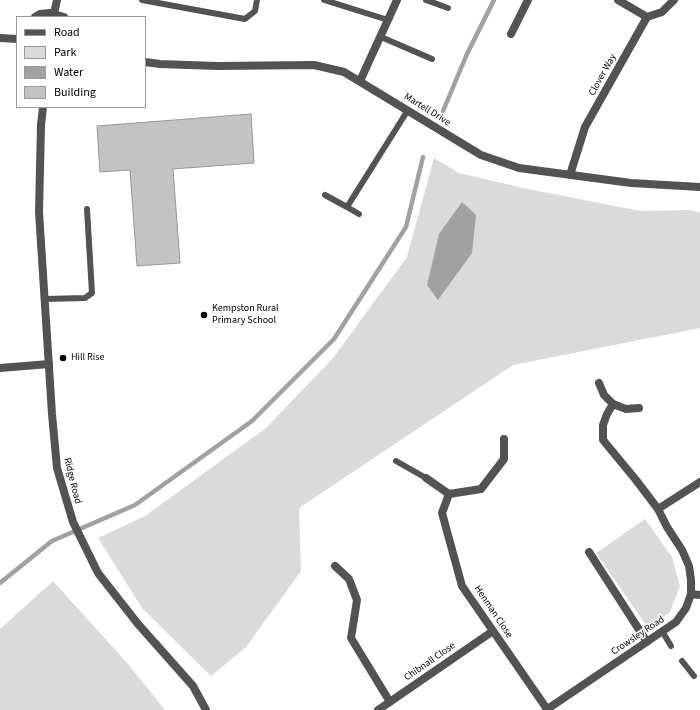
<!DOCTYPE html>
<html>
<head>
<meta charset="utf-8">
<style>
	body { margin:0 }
	#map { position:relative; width:700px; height:710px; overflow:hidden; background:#fff; font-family:"Source Sans 3",sans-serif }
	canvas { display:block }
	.legend { position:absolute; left:16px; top:16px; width:130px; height:92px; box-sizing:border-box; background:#fff; border:1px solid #999; margin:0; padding:5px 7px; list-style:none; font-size:12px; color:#000 }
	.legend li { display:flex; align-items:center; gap:8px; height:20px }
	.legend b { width:20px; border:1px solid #999 }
</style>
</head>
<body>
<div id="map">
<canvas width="700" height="710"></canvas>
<ul class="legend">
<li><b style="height:5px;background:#535353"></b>Road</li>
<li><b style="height:11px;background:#dadada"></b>Park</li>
<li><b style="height:11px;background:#a1a1a1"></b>Water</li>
<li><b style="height:11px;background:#c3c3c3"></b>Building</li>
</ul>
</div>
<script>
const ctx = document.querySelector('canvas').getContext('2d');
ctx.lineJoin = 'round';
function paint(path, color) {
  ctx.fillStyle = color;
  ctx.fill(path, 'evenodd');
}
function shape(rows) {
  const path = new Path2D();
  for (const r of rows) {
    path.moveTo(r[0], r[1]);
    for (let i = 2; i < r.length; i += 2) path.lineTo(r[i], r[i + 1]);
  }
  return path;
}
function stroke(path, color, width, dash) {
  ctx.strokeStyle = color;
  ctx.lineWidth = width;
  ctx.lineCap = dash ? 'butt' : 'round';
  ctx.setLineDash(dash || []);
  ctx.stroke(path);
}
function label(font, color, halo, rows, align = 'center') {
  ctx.font = font + ' "Source Sans 3",sans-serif';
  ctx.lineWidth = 3;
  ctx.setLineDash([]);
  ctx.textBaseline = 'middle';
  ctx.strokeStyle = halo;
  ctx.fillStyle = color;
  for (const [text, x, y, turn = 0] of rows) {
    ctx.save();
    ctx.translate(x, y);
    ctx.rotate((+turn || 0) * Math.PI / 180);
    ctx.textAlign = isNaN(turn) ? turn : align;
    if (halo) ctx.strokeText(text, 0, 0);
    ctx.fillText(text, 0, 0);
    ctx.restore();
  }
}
paint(shape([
	[434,158,459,173,523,188,640,211,690,210,700,213,700,328,513,365,299,508,301,571,246,647,211,676,142,608,98,538,145,516,266,428,333,358,407,257],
	[645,519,672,557,680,586,670,612,648,628,596,553],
	[53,581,128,664,165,710,0,710,0,629]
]), '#dadada');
paint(shape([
	[462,202,476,215,472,253,438,300,427,285,439,234]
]), '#a1a1a1');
stroke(shape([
	[443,111,467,54,494,0],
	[0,583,52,541,135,505,252,421,334,339,406,227,423,157]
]), '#a1a1a1', 4.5);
const building = shape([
	[251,114,254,163,173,169,180,263,137,266,130,170,100,172,97,126,251,114]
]);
paint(building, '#c3c3c3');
stroke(building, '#979797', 1);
stroke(shape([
	[142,0,245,19,255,11,257,0],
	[324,0,388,20],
	[426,0,448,8],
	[381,37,432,59],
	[325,195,347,207,408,110],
	[347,207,359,214],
	[45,299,85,298,92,293,87,209],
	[396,461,426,478],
	[662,631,671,646],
	[682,661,694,676]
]), '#535353', 6);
stroke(shape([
	[618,0,647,17],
	[511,34,528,0],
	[0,38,17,39],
	[145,62,160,64,217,66,314,65,344,72,481,155,519,168,631,183,700,187],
	[360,81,397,0],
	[570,175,585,127,647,17,662,12,674,0],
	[0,368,49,364],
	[599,383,604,395,613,404,626,409,639,408],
	[426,478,449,494,481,489,504,459,504,439],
	[449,494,442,513,462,586,547,709],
	[658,509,700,482],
	[589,552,647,642],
	[335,566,349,579,357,600,351,638,390,702],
	[691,594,700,595],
	[378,710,493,631],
	[546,710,676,622,686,608,691,594,691,580,689,566,682,550,667,527,658,509,636,480,603,440,603,425,607,414,613,404]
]), '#535353', 8);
stroke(shape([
	[54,14,57,0],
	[35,17,40,14,50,13,64,17],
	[43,107,41,125,39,212,52,414,57,468,73,522,98,573,138,624,193,686,206,710]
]), '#535353', 8);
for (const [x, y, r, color] of [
	[204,315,4,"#000"],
	[63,358,4,"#000"]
]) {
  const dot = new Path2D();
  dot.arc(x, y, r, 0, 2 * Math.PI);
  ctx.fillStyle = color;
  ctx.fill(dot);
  stroke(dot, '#fff', 1.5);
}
label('10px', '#000', '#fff', [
	["Clover Way",603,75,-61],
	["Martell Drive",427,110,32],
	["Ridge Road",72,481,76],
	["Henman Close",493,612,56],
	["Crowsley Road",638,636,-34],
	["Chibnall Close",430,662,-35]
]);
label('10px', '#000', '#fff', [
	["Kempston Rural",212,309],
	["Primary School",212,321],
	["Hill Rise",71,358]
], 'left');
</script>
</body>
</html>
